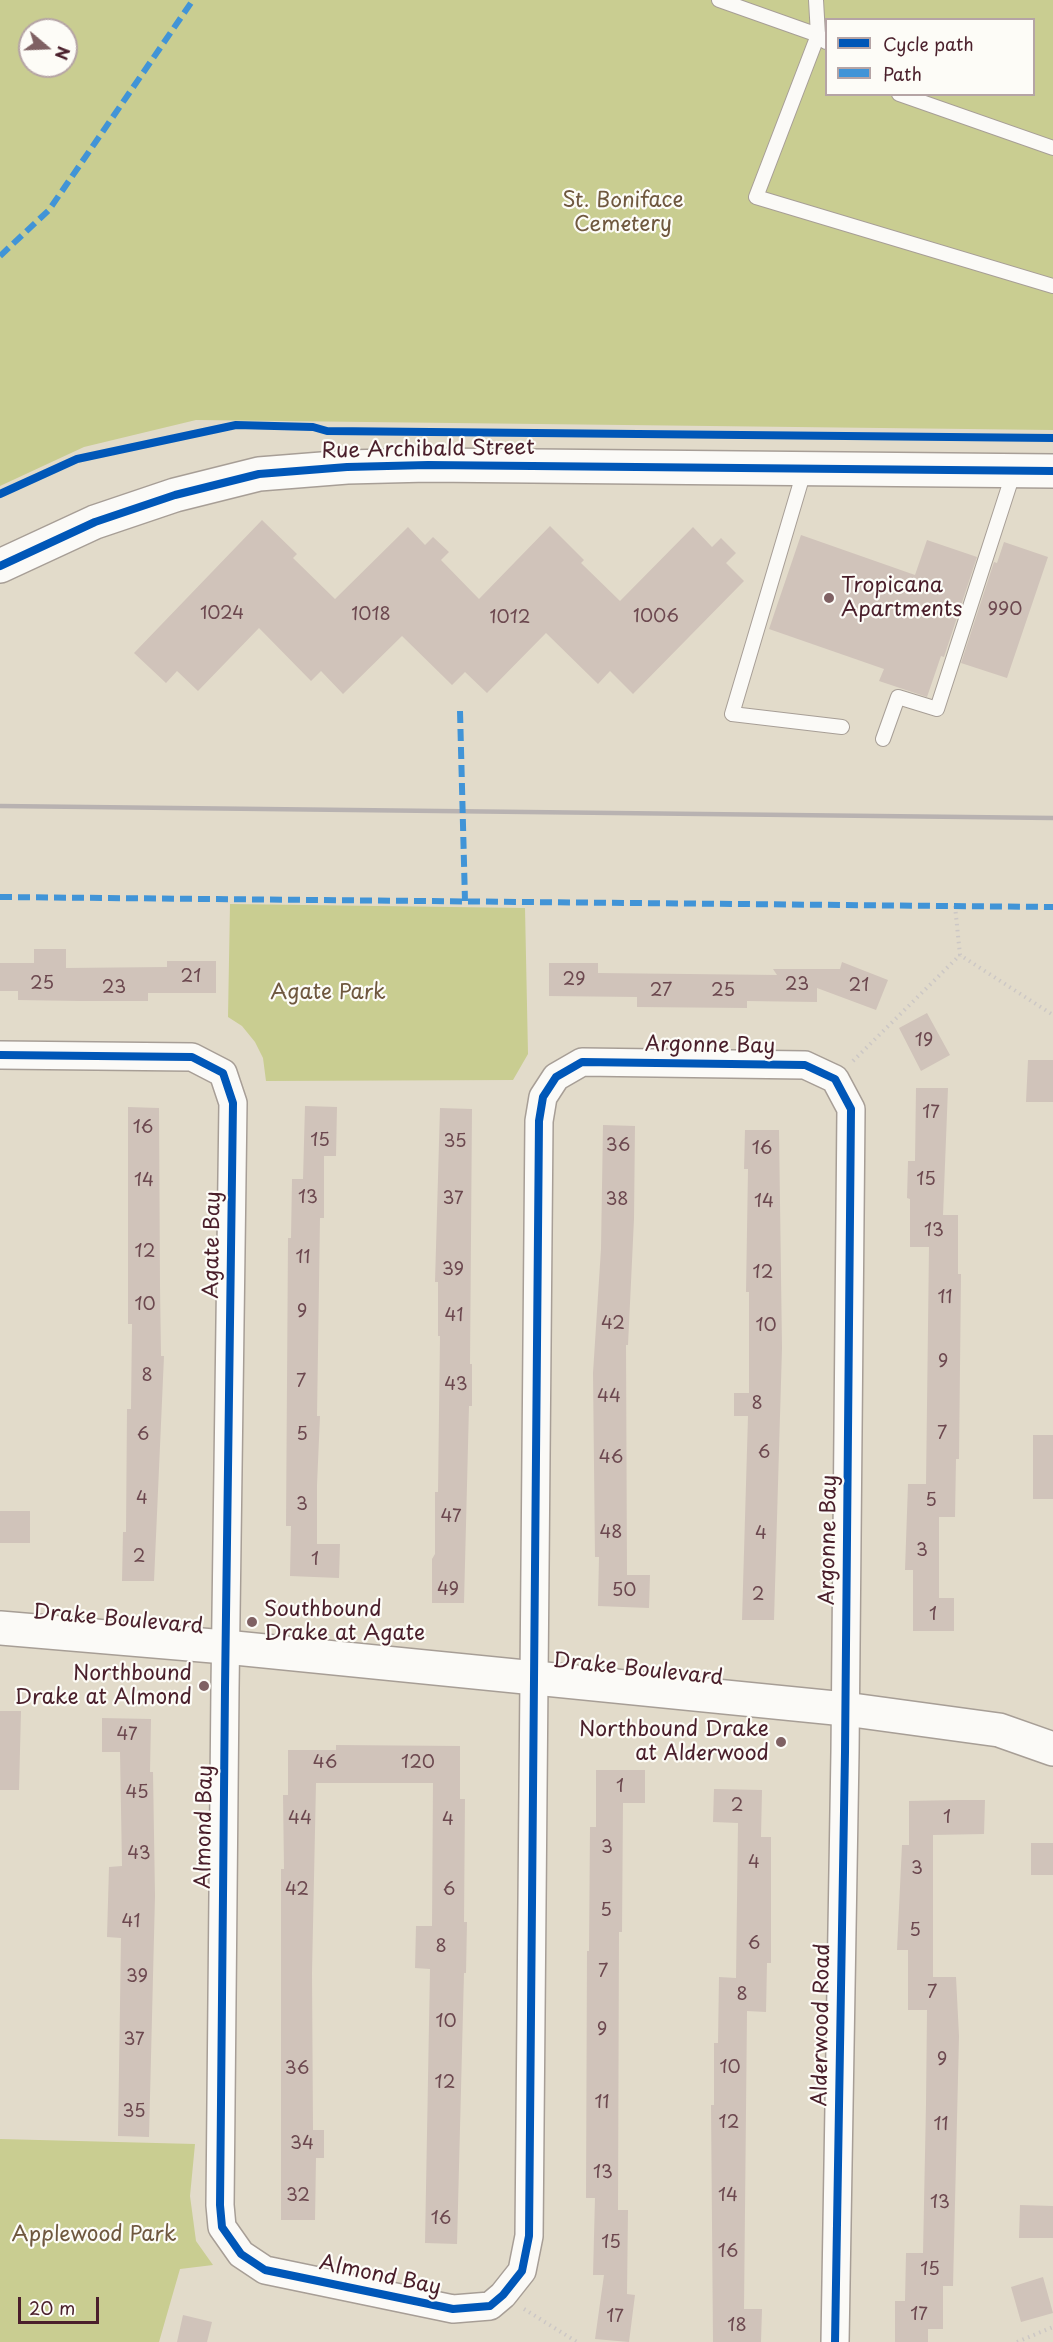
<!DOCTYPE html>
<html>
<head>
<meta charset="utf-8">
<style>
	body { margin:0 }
	#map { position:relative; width:1053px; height:2342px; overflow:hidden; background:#e2dbca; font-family:"Playpen Sans",sans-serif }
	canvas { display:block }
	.legend { position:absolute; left:825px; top:18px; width:210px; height:78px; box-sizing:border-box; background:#fdfcf7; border:2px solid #b5a4a5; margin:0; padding:8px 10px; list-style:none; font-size:18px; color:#4a1f2b }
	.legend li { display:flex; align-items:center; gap:12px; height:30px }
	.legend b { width:30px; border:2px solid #b5a4a5 }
	.north { position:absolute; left:18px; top:18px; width:60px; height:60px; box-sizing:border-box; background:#fdfcf7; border:2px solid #b5a4a5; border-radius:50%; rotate:109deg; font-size:16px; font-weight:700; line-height:24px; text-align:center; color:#4a1f2b }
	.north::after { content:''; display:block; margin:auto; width:21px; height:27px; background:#7f6163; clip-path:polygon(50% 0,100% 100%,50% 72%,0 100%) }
	.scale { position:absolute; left:18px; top:2297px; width:81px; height:27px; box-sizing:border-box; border:3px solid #4a1f2b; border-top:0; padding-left:8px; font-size:18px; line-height:21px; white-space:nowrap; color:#4a1f2b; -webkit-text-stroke:4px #fdfcf7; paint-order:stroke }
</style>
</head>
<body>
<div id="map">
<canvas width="1053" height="2342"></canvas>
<ul class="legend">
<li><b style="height:8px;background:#0057b8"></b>Cycle path</li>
<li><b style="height:8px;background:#4194d7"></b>Path</li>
</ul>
<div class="north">N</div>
<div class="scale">20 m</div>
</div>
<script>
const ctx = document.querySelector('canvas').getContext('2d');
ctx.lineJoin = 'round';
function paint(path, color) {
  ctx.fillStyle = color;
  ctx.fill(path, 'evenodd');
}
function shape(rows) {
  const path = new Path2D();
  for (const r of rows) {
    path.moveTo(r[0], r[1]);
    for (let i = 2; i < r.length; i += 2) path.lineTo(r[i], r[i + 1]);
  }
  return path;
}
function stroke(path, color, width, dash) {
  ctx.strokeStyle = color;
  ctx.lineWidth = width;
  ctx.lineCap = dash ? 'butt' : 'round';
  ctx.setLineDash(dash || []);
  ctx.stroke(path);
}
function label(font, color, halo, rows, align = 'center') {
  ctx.font = font + ' "Playpen Sans",sans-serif';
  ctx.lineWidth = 4.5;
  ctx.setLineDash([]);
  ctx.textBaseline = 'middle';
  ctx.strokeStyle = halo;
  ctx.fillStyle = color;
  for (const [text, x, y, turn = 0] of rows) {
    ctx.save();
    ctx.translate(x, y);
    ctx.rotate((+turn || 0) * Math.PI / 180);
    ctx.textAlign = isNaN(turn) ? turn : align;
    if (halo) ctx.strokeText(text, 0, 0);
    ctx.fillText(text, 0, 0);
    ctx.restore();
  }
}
paint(shape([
	[0,0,1053,0,1053,430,196,420,84,447,0,486],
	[826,20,1034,20,1034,94,826,94],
	[30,30,66,30,66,66,30,66],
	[230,904,525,908,528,1054,513,1080,266,1081,263,1058,255,1042,242,1026,228,1017],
	[0,2139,195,2144,190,2196,196,2241,213,2265,180,2269,159,2342,0,2342]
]), '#c9cd91');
paint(shape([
	[262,520,297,554,293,558,335,599,408,527,425,545,433,537,449,552,441,560,479,599,550,526,584,560,581,563,620,601,693,527,712,547,721,538,736,553,726,563,744,581,633,694,610,671,598,684,546,633,487,693,465,672,452,685,402,636,343,694,321,671,311,681,259,628,198,691,177,671,166,683,134,653],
	[801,535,915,575,927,540,977,557,944,657,941,656,927,697,879,681,884,669,769,629],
	[1004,542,1048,557,1007,678,961,663,994,562,997,563],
	[34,949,66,949,66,968,167,967,167,961,216,961,216,993,148,993,148,1001,80,1001,18,1000,18,991,0,991,0,963,34,963],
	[842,962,888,980,876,1010,817,988,817,1002,747,1001,747,1008,637,1007,637,997,549,996,549,963,598,963,598,973,777,975,773,969,840,969],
	[927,1013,950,1055,921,1071,899,1028],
	[1028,1060,1053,1060,1053,1102,1026,1102],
	[916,1088,948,1088,943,1215,958,1215,958,1274,961,1274,959,1459,956,1459,955,1517,939,1517,939,1598,954,1598,954,1631,913,1631,913,1570,905,1570,908,1484,926,1484,929,1247,910,1247,910,1199,907,1198,908,1161,915,1161],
	[305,1106,337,1107,336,1156,324,1156,324,1218,320,1218,317,1416,320,1416,317,1485,317,1544,340,1544,339,1578,290,1576,291,1526,286,1526,288,1238,291,1238,292,1179,303,1179],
	[128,1107,159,1108,160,1286,161,1356,164,1356,154,1581,122,1581,123,1532,126,1532,127,1409,131,1409,132,1324,128,1324],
	[440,1108,472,1109,470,1364,472,1364,472,1406,469,1406,464,1603,432,1603,432,1559,435,1554,435,1492,438,1492,440,1336,438,1336,438,1282,435,1282],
	[603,1125,635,1126,634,1219,628,1345,626,1345,627,1575,650,1575,649,1608,598,1606,599,1557,595,1557,593,1373,601,1249],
	[745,1130,779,1130,782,1348,774,1620,742,1620,748,1416,734,1416,734,1393,749,1393,749,1292,746,1292,748,1169,744,1169],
	[1033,1435,1053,1435,1053,1499,1033,1499],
	[0,1511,30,1511,30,1543,0,1543],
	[0,1711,21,1711,19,1790,0,1790],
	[102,1718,151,1719,150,1772,153,1772,155,1896,149,2137,118,2136,121,1938,107,1937,109,1867,122,1866,120,1752,102,1752],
	[336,1745,460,1746,460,1799,465,1799,464,1922,467,1922,466,1973,464,1973,457,2244,425,2243,430,1969,415,1968,416,1926,432,1926,433,1783,316,1783,312,1973,313,2130,324,2130,324,2158,316,2158,315,2220,281,2220,281,1869,284,1869,283,1795,288,1795,288,1750,336,1750],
	[596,1770,645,1770,645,1803,623,1803,622,1932,619,1932,618,2210,628,2210,627,2294,635,2295,629,2342,595,2339,604,2275,593,2275,595,2198,586,2198,587,1951,589,1951,590,1827,596,1827],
	[714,1789,762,1790,761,1837,771,1837,771,1963,767,1963,766,2012,747,2011,744,2309,762,2309,761,2342,713,2342,711,2105,714,2105,714,2043,718,2043,719,1977,736,1978,738,1823,713,1822],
	[958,1800,985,1800,984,1834,933,1835,933,1977,956,1977,959,2036,953,2286,943,2286,943,2329,928,2329,928,2342,895,2342,895,2301,905,2301,906,2253,923,2253,926,2104,927,2010,908,2010,908,1950,897,1950,902,1845,909,1845,909,1801],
	[1031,1843,1053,1843,1053,1875,1031,1875],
	[1020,2205,1053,2206,1053,2238,1019,2238],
	[1043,2277,1053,2313,1021,2322,1011,2287],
	[183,2315,212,2322,207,2342,177,2342]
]), '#d0c3ba');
const service = shape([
	[719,0,818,35,826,42],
	[816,0,818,35,756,197,1053,286],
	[899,94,1053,148],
	[805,468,732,714,842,727],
	[883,739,898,697,937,709,1014,471]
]);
const minor = shape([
	[0,1055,192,1057,223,1073,233,1103,225,1688,220,2205,222,2227,241,2254,265,2270,453,2309,490,2306,503,2295,522,2271,529,2236,539,1121,543,1097,556,1077,582,1062,805,1065,835,1079,851,1109,845,1752,835,2342]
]);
const tertiary = shape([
	[0,1628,225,1647,845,1709,999,1730,1053,1749]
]);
const secondary = shape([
	[0,566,95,522,175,495,259,474,347,467,428,465,1053,471]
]);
stroke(service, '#a79e96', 16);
stroke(minor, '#a79e96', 30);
stroke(tertiary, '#a79e96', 36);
stroke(secondary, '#a79e96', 36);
stroke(shape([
	[955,906,960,955,1053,1015],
	[853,1061,960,955],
	[524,2309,577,2342],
	[1017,2342,1053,2327]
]), '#ccc7c5', 4, [1.5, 4.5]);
stroke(service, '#fbfaf7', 14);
stroke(minor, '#fbfaf7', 27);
stroke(tertiary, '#fbfaf7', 33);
stroke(secondary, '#fbfaf7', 33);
stroke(shape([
	[0,806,1053,818]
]), '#b8b2b1', 4.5);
stroke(shape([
	[0,256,49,210,193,0],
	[460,711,465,901],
	[0,897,1053,907]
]), '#4194d7', 6, [12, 6]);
stroke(shape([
	[0,494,77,459,236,425,313,427,327,431,1053,438],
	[0,566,95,522,175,495,259,474,347,467,428,465,1053,471],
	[0,1055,192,1057,223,1073,233,1103,225,1688,220,2205,222,2227,241,2254,265,2270,453,2309,490,2306,503,2295,522,2271,529,2236,539,1121,543,1097,556,1077,582,1062,805,1065,835,1079,851,1109,845,1752,835,2342]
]), '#0057b8', 8);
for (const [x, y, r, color] of [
	[829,598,6,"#7f6163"],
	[252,1622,6,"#7f6163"],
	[204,1686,6,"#7f6163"],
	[781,1742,6,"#7f6163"]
]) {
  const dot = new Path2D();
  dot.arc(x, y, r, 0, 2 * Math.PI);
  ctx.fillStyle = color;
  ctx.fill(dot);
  stroke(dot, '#fdfcf7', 2);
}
label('18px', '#6c484f', null, [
	["990",1005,610],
	["1024",222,614],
	["1018",371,615],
	["1006",656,617],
	["1012",510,618],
	["21",191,977],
	["29",574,980],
	["25",42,984],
	["23",797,985],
	["21",859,986],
	["23",114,988],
	["27",661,991],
	["25",723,991],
	["19",924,1041],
	["17",931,1113],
	["16",143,1128],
	["15",320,1141],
	["35",455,1142],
	["36",618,1146],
	["16",762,1149],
	["15",926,1180],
	["14",144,1181],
	["13",308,1198],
	["37",453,1199],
	["38",617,1200],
	["14",764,1202],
	["13",934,1231],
	["12",145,1252],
	["11",303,1258],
	["39",453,1270],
	["12",763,1273],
	["11",945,1298],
	["10",145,1305],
	["9",302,1312],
	["41",454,1316],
	["42",613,1324],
	["10",766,1326],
	["9",943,1362],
	["8",147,1376],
	["7",301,1382],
	["43",456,1385],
	["44",609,1397],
	["8",757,1404],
	["7",942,1434],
	["6",143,1435],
	["5",302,1435],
	["6",764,1453],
	["46",611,1458],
	["4",142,1499],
	["5",931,1501],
	["3",302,1505],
	["47",451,1517],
	["48",611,1533],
	["4",761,1534],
	["3",922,1551],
	["2",139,1557],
	["1",315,1560],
	["49",448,1590],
	["50",624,1591],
	["2",758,1595],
	["1",933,1615],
	["47",127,1735],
	["46",325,1763],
	["120",418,1763],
	["1",620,1787],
	["45",137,1793],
	["2",737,1806],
	["1",947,1818],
	["44",300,1819],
	["4",448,1820],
	["3",607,1848],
	["43",139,1854],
	["4",754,1863],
	["3",917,1869],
	["42",297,1890],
	["6",449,1890],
	["5",606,1911],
	["41",131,1922],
	["5",915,1931],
	["6",754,1944],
	["8",441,1947],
	["7",603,1972],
	["39",137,1977],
	["7",932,1993],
	["8",742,1995],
	["10",446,2022],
	["9",602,2030],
	["37",134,2040],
	["9",942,2060],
	["10",730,2068],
	["36",297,2069],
	["12",445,2083],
	["11",602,2103],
	["35",134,2112],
	["12",729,2123],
	["11",941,2125],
	["34",302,2144],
	["13",603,2173],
	["32",298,2196],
	["14",728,2196],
	["13",940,2203],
	["16",441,2219],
	["15",611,2243],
	["16",728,2252],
	["15",930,2270],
	["17",919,2315],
	["17",615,2317],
	["18",737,2326]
]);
label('21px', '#6f583f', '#fdfcf7', [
	["St. Boniface",623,201],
	["Cemetery",623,225],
	["Agate Park",328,993],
	["Applewood Park",94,2235]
]);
label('21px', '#4a1f2b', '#fdfcf7', [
	["Rue Archibald Street",428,450,-1],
	["Argonne Bay",710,1046,1],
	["Agate Bay",213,1245,-89],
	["Argonne Bay",829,1540,-89],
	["Drake Boulevard",118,1620,5],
	["Drake Boulevard",638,1670,6],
	["Almond Bay",205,1827,-89],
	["Alderwood Road",822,2025,-89],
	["Almond Bay",380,2276,12]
]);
label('21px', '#4a1f2b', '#fdfcf7', [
	["Tropicana",841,586],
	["Apartments",841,610],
	["Southbound",264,1610],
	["Drake at Agate",264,1634],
	["Northbound",192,1674,"right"],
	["Drake at Almond",192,1698,"right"],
	["Northbound Drake",769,1730,"right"],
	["at Alderwood",769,1754,"right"]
], 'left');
</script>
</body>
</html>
